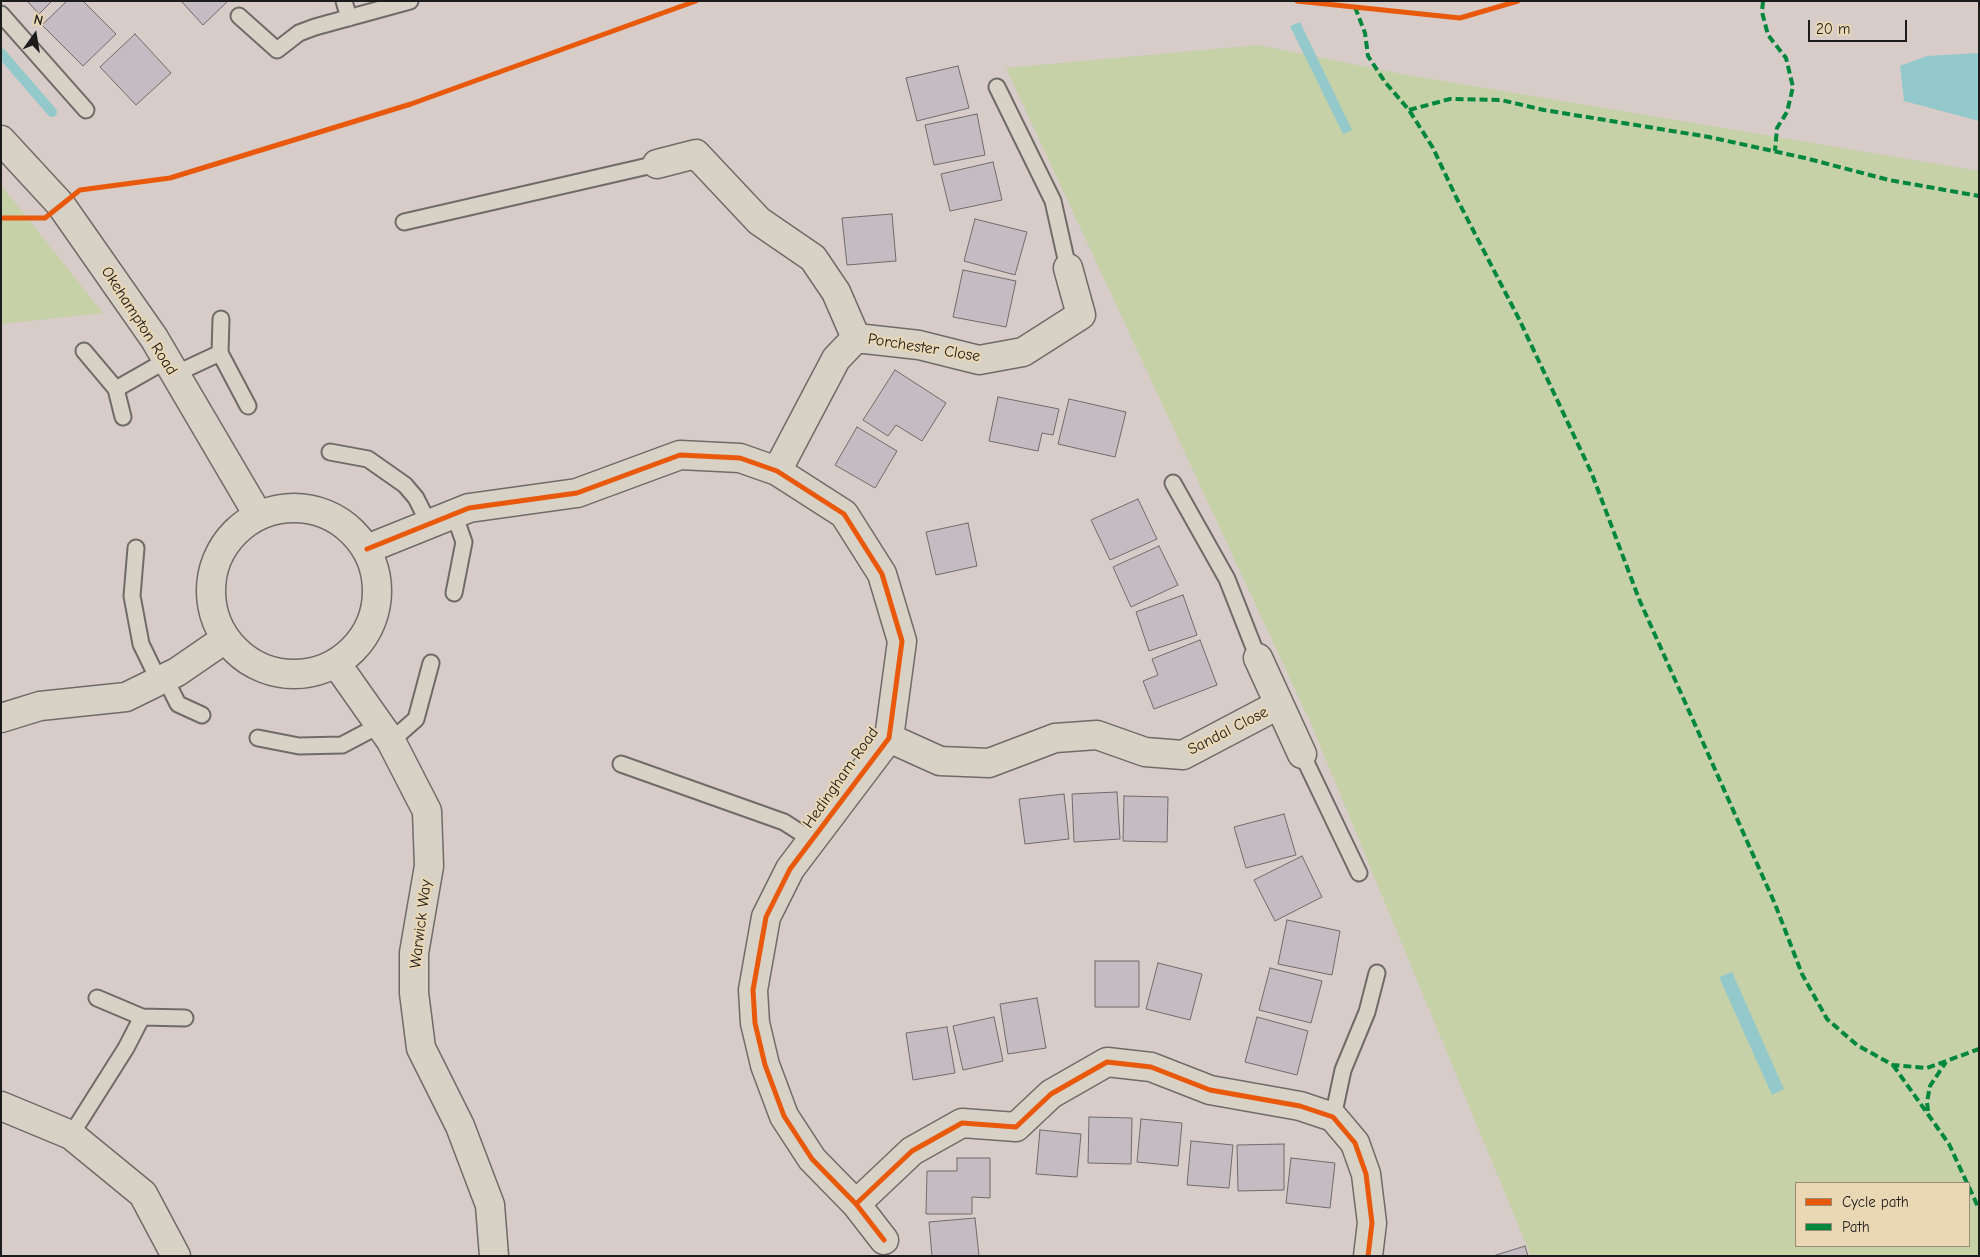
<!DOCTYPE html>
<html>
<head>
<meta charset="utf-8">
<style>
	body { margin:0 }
	#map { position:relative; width:1980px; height:1257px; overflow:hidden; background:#d7ccc7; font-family:"Comic Neue",sans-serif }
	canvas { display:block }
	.frame { position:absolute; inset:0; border:2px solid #1c1c1c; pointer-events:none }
	.legend { position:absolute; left:1795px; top:1182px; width:175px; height:65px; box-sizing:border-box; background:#ead7b4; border:1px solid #988c77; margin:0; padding:6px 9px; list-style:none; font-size:15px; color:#1c1c1c }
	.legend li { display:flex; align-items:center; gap:10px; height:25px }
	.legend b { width:25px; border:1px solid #988c77 }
	.north { position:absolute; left:10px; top:10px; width:50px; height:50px; -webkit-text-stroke:4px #ead7b4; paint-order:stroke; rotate:13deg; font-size:14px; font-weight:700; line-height:20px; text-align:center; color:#1c1c1c }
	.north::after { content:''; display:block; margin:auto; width:18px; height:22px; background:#1c1c1c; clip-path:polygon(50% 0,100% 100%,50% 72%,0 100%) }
	.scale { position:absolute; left:1808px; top:20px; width:99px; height:22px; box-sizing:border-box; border:2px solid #1c1c1c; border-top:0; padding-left:6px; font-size:15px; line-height:18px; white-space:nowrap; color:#1c1c1c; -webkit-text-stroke:4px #ead7b4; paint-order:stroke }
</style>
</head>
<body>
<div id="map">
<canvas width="1980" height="1257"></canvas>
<div class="frame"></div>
<ul class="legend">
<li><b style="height:6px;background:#e8590c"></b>Cycle path</li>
<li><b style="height:6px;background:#00873e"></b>Path</li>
</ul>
<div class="north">N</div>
<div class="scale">20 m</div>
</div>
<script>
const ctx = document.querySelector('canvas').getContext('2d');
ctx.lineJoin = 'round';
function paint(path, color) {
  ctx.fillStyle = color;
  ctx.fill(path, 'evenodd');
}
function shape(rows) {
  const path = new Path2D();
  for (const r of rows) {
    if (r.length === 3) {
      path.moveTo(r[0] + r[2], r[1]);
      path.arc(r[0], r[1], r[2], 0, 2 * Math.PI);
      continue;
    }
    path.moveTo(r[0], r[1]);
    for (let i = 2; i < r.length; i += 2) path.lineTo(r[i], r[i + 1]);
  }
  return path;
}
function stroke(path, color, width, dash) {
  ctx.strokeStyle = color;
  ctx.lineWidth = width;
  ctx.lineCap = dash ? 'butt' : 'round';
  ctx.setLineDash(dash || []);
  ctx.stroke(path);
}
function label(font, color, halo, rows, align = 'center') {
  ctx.font = font + ' "Comic Neue",sans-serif';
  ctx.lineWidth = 4;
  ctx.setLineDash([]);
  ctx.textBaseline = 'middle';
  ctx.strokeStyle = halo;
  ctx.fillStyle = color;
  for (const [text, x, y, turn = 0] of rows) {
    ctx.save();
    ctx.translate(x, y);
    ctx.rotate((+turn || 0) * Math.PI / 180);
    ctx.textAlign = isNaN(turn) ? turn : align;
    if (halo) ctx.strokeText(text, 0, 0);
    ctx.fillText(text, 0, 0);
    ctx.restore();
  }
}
paint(shape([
	[1258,45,1402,74,1979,171,1979,1256,1531,1256,1312,726,1006,68],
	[1796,1183,1969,1183,1969,1246,1796,1246],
	[1,185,103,313,1,324]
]), '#c7d1a7');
paint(shape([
	[1300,22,1352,130,1343,134,1290,26],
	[1979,53,1979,121,1904,101,1900,66,1927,56],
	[1732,972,1784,1089,1772,1095,1719,977]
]), '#94c9cc');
stroke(shape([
	[1,53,52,112]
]), '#94c9cc', 10);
const building = shape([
	[27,1,52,1,39,14,27,1],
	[67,1,83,1,116,34,83,66,42,25,67,1],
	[181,1,228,1,203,25,181,1],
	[135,34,171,73,136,105,100,67,135,34],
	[958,66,969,108,917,121,906,78,958,66],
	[977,114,985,155,934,165,925,125,977,114],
	[993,162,1002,200,950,211,941,174,993,162],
	[892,214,896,261,847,265,842,218,892,214],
	[975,219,1027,232,1015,275,964,261,975,219],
	[963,270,1016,281,1006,327,953,317,963,270],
	[895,370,946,403,922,441,896,425,888,436,863,420,895,370],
	[998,397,1059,409,1053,435,1042,433,1038,451,989,441,998,397],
	[1069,399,1126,412,1115,457,1058,444,1069,399],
	[857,427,897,451,875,488,835,465,857,427],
	[1138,499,1157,539,1110,560,1091,520,1138,499],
	[968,523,977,566,936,575,926,532,968,523],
	[1159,546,1178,585,1131,607,1113,567,1159,546],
	[1183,595,1197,635,1149,651,1136,612,1183,595],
	[1200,640,1217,685,1154,709,1143,681,1158,675,1152,659,1200,640],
	[1117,792,1120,839,1074,842,1072,794,1117,792],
	[1064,794,1069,839,1025,844,1019,799,1064,794],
	[1124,796,1168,797,1167,842,1123,841,1124,796],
	[1284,814,1296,855,1246,868,1234,827,1284,814],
	[1302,856,1322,897,1275,921,1254,880,1302,856],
	[1287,920,1340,931,1332,975,1278,964,1287,920],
	[1095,961,1139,961,1139,1007,1095,1007,1095,961],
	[1158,963,1202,974,1190,1020,1146,1009,1158,963],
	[1270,968,1322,981,1311,1023,1259,1010,1270,968],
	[1037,998,1046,1048,1008,1054,1000,1004,1037,998],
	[994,1017,1003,1061,963,1070,953,1026,994,1017],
	[1257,1017,1308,1031,1297,1075,1245,1062,1257,1017],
	[947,1027,955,1073,913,1080,906,1033,947,1027],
	[1089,1117,1132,1118,1131,1164,1088,1163,1089,1117],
	[1141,1119,1182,1123,1178,1166,1137,1162,1141,1119],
	[1040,1130,1081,1134,1077,1177,1036,1174,1040,1130],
	[1191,1141,1233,1145,1229,1188,1187,1185,1191,1141],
	[1284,1144,1284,1190,1238,1191,1237,1145,1284,1144],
	[957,1158,990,1158,990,1198,972,1197,972,1214,926,1214,927,1171,957,1171,957,1158],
	[1291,1158,1335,1163,1330,1208,1286,1203,1291,1158],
	[975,1218,979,1256,932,1256,929,1222,975,1218],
	[1525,1246,1528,1256,1493,1256,1525,1246]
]);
paint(building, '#c5bcc3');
stroke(building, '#706b69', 1);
const lane = shape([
	[344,1,349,18],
	[1,14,86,110],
	[239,16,277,50,299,33,315,27,410,1],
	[997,87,1053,201,1068,268],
	[404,222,657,164],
	[221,319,220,353,248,406],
	[84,351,116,389,123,417],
	[175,374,220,353],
	[116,389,167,360],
	[330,452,368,459,405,485,416,498,429,524],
	[1173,483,1227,579,1258,658],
	[454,514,464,542,454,593],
	[136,548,132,596,141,644,159,681],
	[165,678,178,704,202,715],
	[258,738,299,746,342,745,380,725],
	[391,741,416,719,431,663],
	[1302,754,1359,873],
	[621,764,784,822,812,840],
	[97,998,142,1017,185,1018],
	[1333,1117,1343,1070,1367,1012,1377,973],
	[71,1135,126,1048,142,1017]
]);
const street = shape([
	[1,140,61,205,154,338,258,515],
	[657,164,696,154,759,221,813,258,836,292,856,338,836,359,777,471],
	[856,338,919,345,979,360,1023,352,1081,315,1068,268],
	[294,591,83],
	[367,549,469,508,577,493,680,455,740,458,777,471,844,514,882,574,902,641,889,738,790,869,766,917,753,990,755,1023,765,1065,784,1116,812,1159,856,1204,884,1240],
	[1258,658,1302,754],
	[336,663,391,741,427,811,429,866,414,953,414,993,421,1048,460,1126,490,1205,494,1256],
	[1,718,40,706,126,697,177,672,225,639],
	[889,738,940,761,989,763,1055,738,1097,735,1145,752,1183,755,1278,705],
	[1,1106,71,1135,143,1194,176,1256],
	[856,1204,912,1151,962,1123,1016,1127,1051,1094,1107,1062,1151,1067,1210,1090,1300,1106,1333,1117,1355,1143,1366,1174,1372,1223,1368,1256]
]);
stroke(lane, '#706b69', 19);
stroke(street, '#706b69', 31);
stroke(lane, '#d8d1c6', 15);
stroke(street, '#d8d1c6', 28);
stroke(shape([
	[1763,1,1762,12,1768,35,1786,58,1793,87,1787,112,1777,128,1775,151],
	[1355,7,1365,33,1368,56,1385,82,1409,110,1433,148,1456,197,1519,319,1592,474,1639,599,1775,904,1802,974,1827,1019,1857,1045,1893,1065,1927,1068,1979,1049],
	[1409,110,1450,99,1501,100,1544,110,1709,137,1805,158,1889,180,1979,196],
	[1893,1065,1949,1144,1967,1183],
	[1928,1111,1927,1102,1930,1086,1946,1062],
	[1969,1187,1979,1209]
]), '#00873e', 4, [8, 4]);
stroke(shape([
	[1297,1,1460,18,1518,1],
	[1,218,45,218,80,190,170,178,411,104,696,1],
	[367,549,469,508,577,493,680,455,740,458,777,471,844,514,882,574,902,641,889,738,790,869,766,917,753,990,755,1023,765,1065,784,1116,812,1159,856,1204,884,1240],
	[856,1204,912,1151,962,1123,1016,1127,1051,1094,1107,1062,1151,1067,1210,1090,1300,1106,1333,1117,1355,1143,1366,1174,1372,1223,1368,1256]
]), '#e8590c', 5);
label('16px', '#1c1c1c', '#ead7b4', [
	["Okehampton Road",139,321,57],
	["Porchester Close",924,348,9],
	["Sandal Close",1228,731,-27],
	["Hedingham Road",841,778,-55],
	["Warwick Way",421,924,-83]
]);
</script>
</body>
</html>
